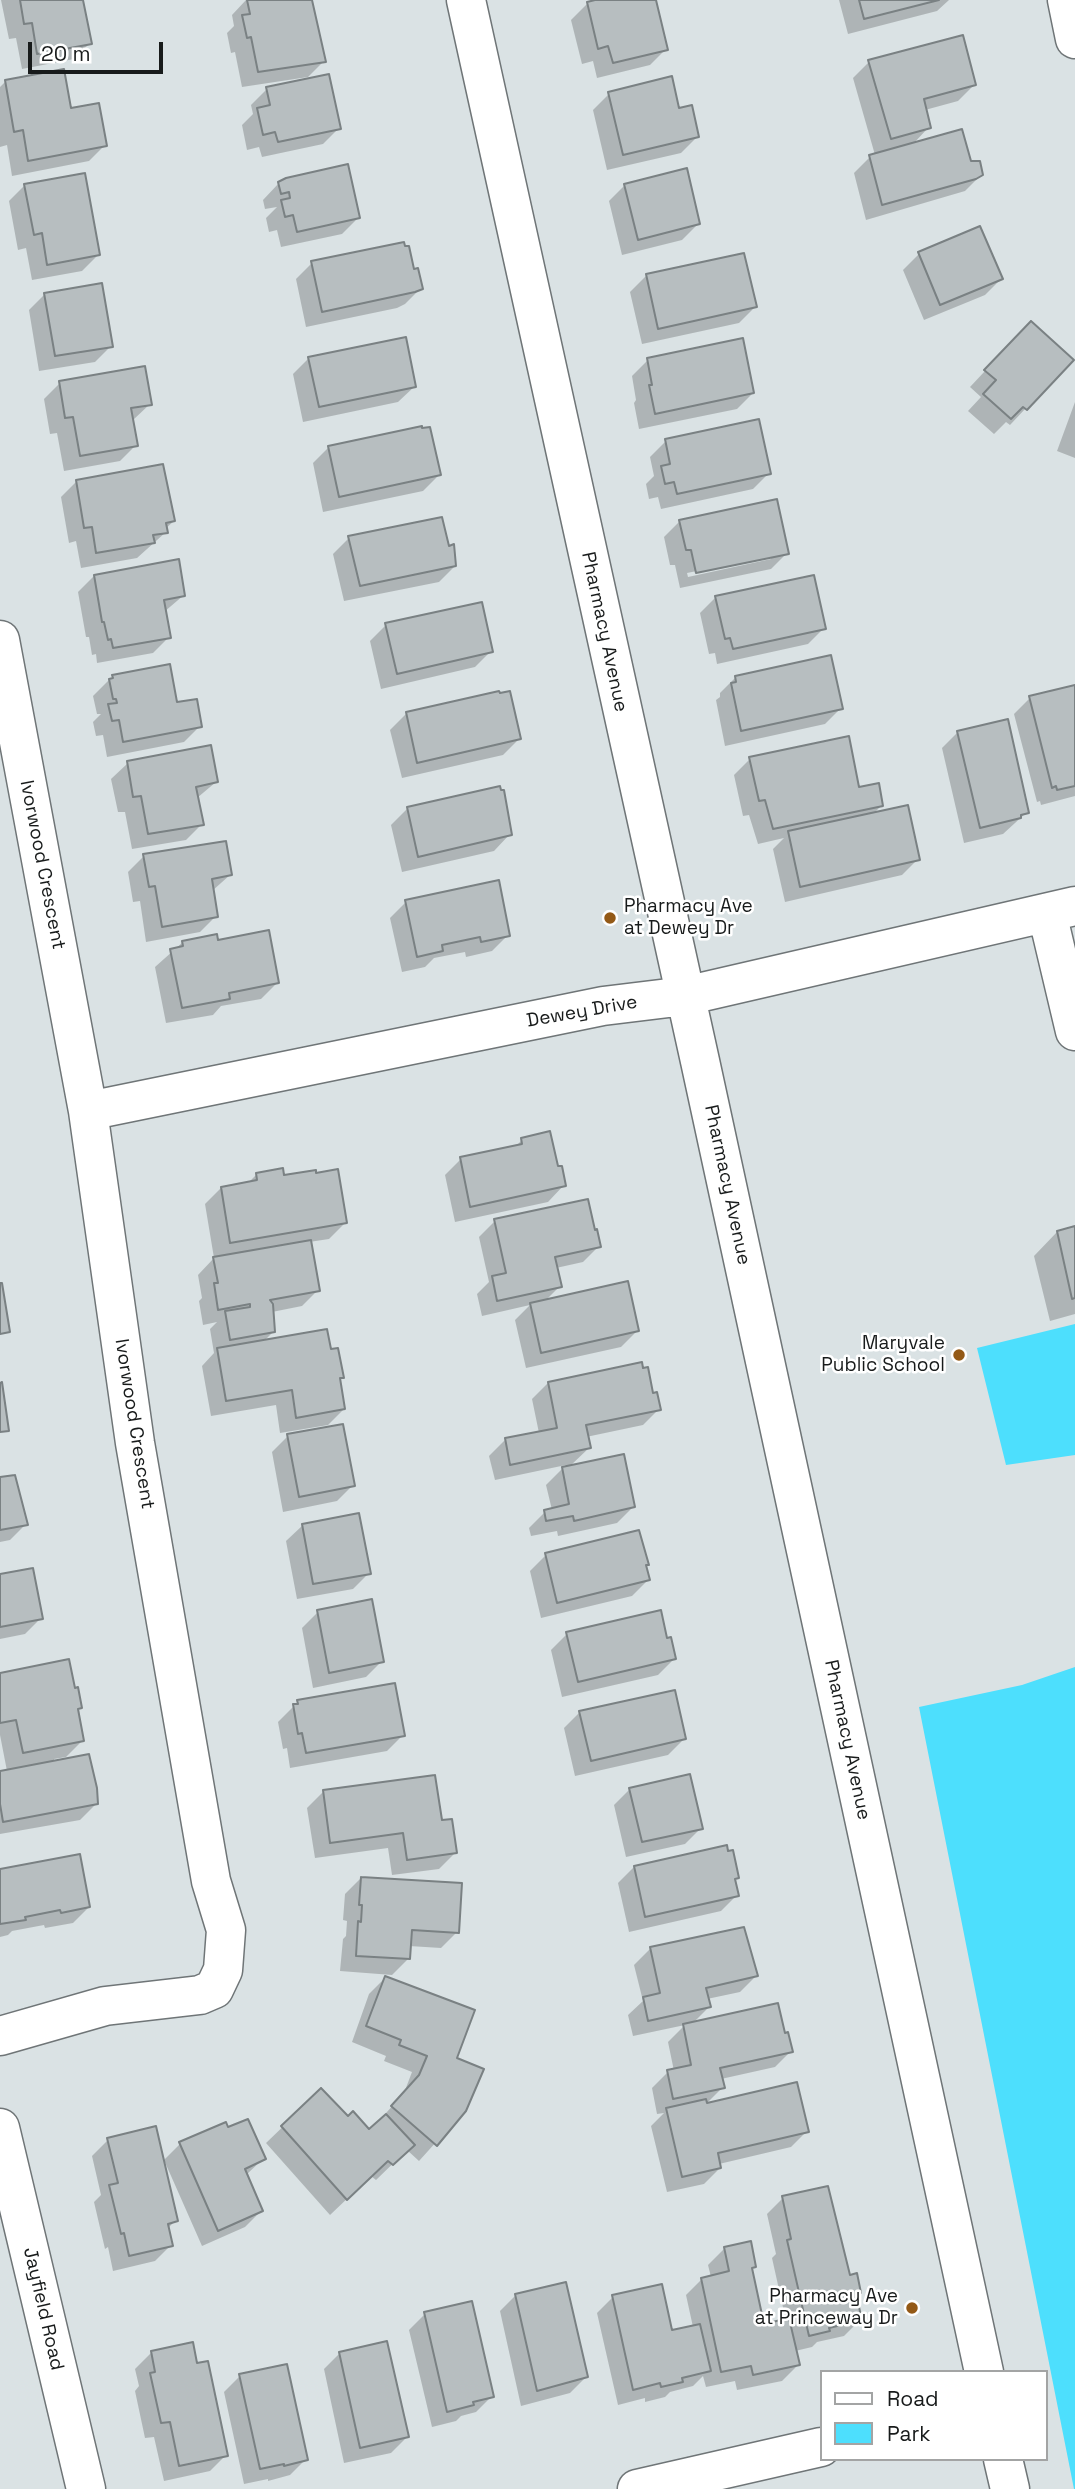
<!DOCTYPE html>
<html>
<head>
<meta charset="utf-8">
<style>
	body { margin:0 }
	#map { position:relative; width:1075px; height:2489px; overflow:hidden; background:#dae2e4; font-family:"Space Grotesk",sans-serif }
	canvas { display:block }
	.legend { position:absolute; left:820px; top:2370px; width:228px; height:91px; box-sizing:border-box; background:#fff; border:2px solid #a3a4a4; margin:0; padding:9px 12px; list-style:none; font-size:21px; color:#181b1b }
	.legend li { display:flex; align-items:center; gap:14px; height:35px }
	.legend b { width:35px; border:2px solid #a3a4a4 }
	.scale { position:absolute; left:28px; top:42px; width:135px; height:32px; box-sizing:border-box; border:4px solid #181b1b; border-top:0; padding-left:9px; font-size:21px; line-height:24px; white-space:nowrap; color:#181b1b; -webkit-text-stroke:5px #fff; paint-order:stroke }
</style>
</head>
<body>
<div id="map">
<canvas width="1075" height="2489"></canvas>
<ul class="legend">
<li><b style="height:9px;background:#fff"></b>Road</li>
<li><b style="height:19px;background:#4ddffd"></b>Park</li>
</ul>
<div class="scale">20 m</div>
</div>
<script>
const ctx = document.querySelector('canvas').getContext('2d');
ctx.lineJoin = 'round';
function paint(path, color) {
  ctx.fillStyle = color;
  ctx.fill(path, 'evenodd');
}
function shape(rows) {
  const path = new Path2D();
  for (const r of rows) {
    path.moveTo(r[0], r[1]);
    for (let i = 2; i < r.length; i += 2) path.lineTo(r[i], r[i + 1]);
  }
  return path;
}
function stroke(path, color, width, dash) {
  ctx.strokeStyle = color;
  ctx.lineWidth = width;
  ctx.lineCap = dash ? 'butt' : 'round';
  ctx.setLineDash(dash || []);
  ctx.stroke(path);
}
function label(font, color, halo, rows, align = 'center') {
  ctx.font = font + ' "Space Grotesk",sans-serif';
  ctx.lineWidth = 5;
  ctx.setLineDash([]);
  ctx.textBaseline = 'middle';
  ctx.strokeStyle = halo;
  ctx.fillStyle = color;
  for (const [text, x, y, turn = 0] of rows) {
    ctx.save();
    ctx.translate(x, y);
    ctx.rotate((+turn || 0) * Math.PI / 180);
    ctx.textAlign = isNaN(turn) ? turn : align;
    if (halo) ctx.strokeText(text, 0, 0);
    ctx.fillText(text, 0, 0);
    ctx.restore();
  }
}
paint(shape([
	[1075,1324,1075,1455,1006,1465,977,1348],
	[1075,1667,1075,2489,1074,2489,919,1707,1022,1685]
]), '#4ddffd');
paint(shape([
	[1,0,82,0,90,43,74,59,22,69,16,38,9,39],
	[246,0,311,0,324,61,308,77,242,87,235,52,231,53,227,33,234,26,232,15],
	[591,0,654,0,666,49,650,65,597,78,593,61,582,64,571,20,587,4,592,3],
	[839,0,949,0,937,11,848,34],
	[869,62,974,85,958,101,925,110,929,127,912,145,970,163,981,175,965,191,866,220,854,173,870,157,875,155,853,78],
	[6,81,69,110,105,145,89,161,12,176,7,145,0,147,0,87],
	[267,89,339,128,323,144,262,157,259,147,247,150,242,125,253,114,251,105],
	[609,94,678,110,697,137,681,153,607,170,593,110],
	[279,183,358,218,342,234,281,247,277,230,269,232,266,218,277,207,265,209,263,200],
	[25,185,98,255,82,271,32,280,26,248,18,250,9,201],
	[625,185,698,224,682,240,622,255,609,201],
	[919,254,1001,279,985,295,924,320,903,270],
	[312,263,412,271,421,288,405,304,397,308,306,327,296,279],
	[646,276,755,307,739,323,642,344,630,292],
	[45,294,111,346,95,362,39,371,29,310],
	[1015,339,1071,360,1010,425,1006,422,994,434,968,411,981,397,970,387],
	[309,358,415,386,398,402,303,422,293,374],
	[648,360,753,393,737,409,639,429,634,403,636,400,632,376],
	[60,383,150,404,132,421,136,445,120,461,64,471,57,433,50,434,44,399],
	[1075,402,1075,458,1057,451],
	[666,441,769,473,753,489,661,509,658,497,649,499,646,484,654,476,650,457],
	[329,447,439,475,423,491,323,512,313,463],
	[77,481,174,521,165,529,166,532,137,558,81,568,76,541,69,543,61,497],
	[680,521,787,553,771,569,680,588,675,565,670,565,664,537],
	[771,556,771,559,688,577,687,573],
	[349,538,455,566,439,582,344,601,333,554],
	[94,576,184,595,164,612,169,637,153,653,97,663,96,654,92,655,89,637,86,637,78,592],
	[716,597,824,628,808,644,717,664,715,653,709,654,700,613],
	[386,625,491,651,475,667,381,689,370,641],
	[113,676,176,704,200,726,184,742,107,757,103,735,96,736,93,722,101,714,97,714,93,696],
	[736,677,841,708,825,724,725,746,716,700,720,697,720,693],
	[1075,686,1075,796,1041,805,1040,801,1037,802,1014,714,1030,698],
	[406,714,519,739,503,755,402,778,390,730],
	[958,732,1027,812,1003,834,964,843,942,748],
	[750,759,858,789,882,805,872,815,918,859,902,875,785,902,773,849,784,838,758,844,749,815,743,816,734,775],
	[128,763,216,782,197,798,202,824,186,840,132,849,125,812,118,812,111,779],
	[499,788,510,834,494,851,402,872,391,825,407,809],
	[144,856,230,875,212,891,216,916,200,932,146,942,140,901,133,902,128,872],
	[406,902,508,935,492,951,466,957,465,952,434,958,425,967,402,972,390,918],
	[183,942,216,942,277,983,261,999,221,1006,213,1015,166,1023,155,967],
	[522,1140,556,1168,564,1185,548,1202,455,1222,445,1175,461,1159,514,1148],
	[257,1174,283,1177,345,1223,329,1239,309,1242,318,1290,302,1306,272,1312,274,1331,263,1342,329,1351,342,1377,339,1381,344,1409,328,1425,280,1433,276,1405,211,1416,202,1366,214,1353,210,1329,217,1322,203,1325,199,1301,202,1298,198,1275,214,1258,205,1204,221,1188,247,1184],
	[495,1221,599,1246,583,1262,556,1268,560,1286,545,1301,637,1331,621,1347,526,1368,515,1320,530,1305,482,1316,477,1294,489,1282,479,1237],
	[1075,1228,1075,1314,1050,1321,1034,1256,1057,1232],
	[642,1370,659,1409,643,1425,586,1437,589,1448,569,1467,633,1507,617,1523,558,1536,557,1531,531,1536,529,1528,545,1512,552,1510,546,1485,566,1465,495,1480,489,1456,505,1440,539,1433,532,1399,548,1383],
	[288,1436,353,1485,337,1501,283,1512,272,1452],
	[0,1479,26,1524,10,1540,0,1542],
	[303,1525,369,1573,353,1589,297,1599,286,1541],
	[546,1555,647,1564,645,1566,648,1580,632,1596,541,1618,530,1571],
	[0,1576,41,1618,25,1634,0,1639],
	[318,1612,382,1661,366,1677,313,1688,302,1628],
	[567,1634,666,1641,674,1659,658,1675,562,1697,551,1650],
	[0,1674,73,1689,80,1708,76,1712,82,1741,66,1757,54,1759,55,1762,96,1804,80,1820,0,1834,0,1772,7,1771,0,1735],
	[298,1702,403,1735,387,1751,290,1768,287,1748,283,1749,278,1722],
	[580,1712,684,1739,668,1755,575,1776,564,1728],
	[630,1789,701,1828,685,1844,626,1857,614,1805],
	[323,1792,455,1853,439,1869,392,1875,388,1848,315,1858,307,1808],
	[634,1867,737,1877,733,1881,737,1895,721,1911,629,1932,618,1883],
	[0,1870,89,1907,73,1923,45,1928,44,1925,12,1931,8,1935,0,1937],
	[361,1878,457,1932,441,1948,409,1946,408,1959,392,1975,340,1971,343,1939,346,1936,347,1921,343,1920,345,1894],
	[650,1949,756,1976,740,1992,707,1999,709,2007,692,2024,783,2036,791,2051,775,2067,721,2079,723,2087,705,2105,807,2131,791,2147,719,2164,720,2168,704,2184,667,2192,651,2126,664,2113,657,2114,652,2088,668,2072,674,2071,668,2042,685,2025,633,2036,628,2015,643,2001,634,1965],
	[385,1978,455,2059,465,2110,419,2161,407,2150,376,2180,371,2176,330,2215,266,2143,321,2090,347,2118,369,2132,404,2093,412,2072,384,2061,386,2056,352,2042,369,1994],
	[108,2140,176,2220,167,2229,171,2245,155,2261,113,2271,108,2247,105,2249,94,2202,101,2195,92,2156],
	[180,2144,264,2158,246,2175,261,2211,245,2227,202,2246,164,2160],
	[783,2198,849,2277,859,2293,855,2297,860,2320,844,2336,817,2342,812,2347,795,2351,798,2365,782,2381,737,2390,735,2381,706,2387,703,2376,693,2386,670,2392,665,2397,645,2402,645,2398,618,2405,597,2313,613,2297,671,2332,693,2327,686,2295,702,2279,711,2277,708,2265,724,2249,754,2267,751,2271,762,2326,786,2321,772,2258,776,2254,767,2214],
	[516,2295,586,2377,570,2393,521,2406,500,2311],
	[425,2314,492,2396,476,2412,461,2416,456,2421,432,2427,409,2330],
	[151,2353,196,2365,226,2455,210,2471,164,2481,154,2437,145,2438,135,2391,139,2386,135,2369],
	[340,2353,407,2437,391,2453,344,2463,324,2369],
	[240,2376,306,2459,290,2475,268,2481,268,2479,244,2484,224,2392]
]), '#0003');
const building = shape([
	[20,0,83,0,92,44,37,54,32,23,24,24,20,0],
	[247,0,312,0,326,62,258,72,251,37,247,38,242,15,250,14,247,0],
	[595,0,656,0,668,50,613,63,608,46,598,49,587,2,595,0],
	[859,0,939,0,864,19,859,0],
	[963,35,976,85,924,99,931,128,891,139,868,60,963,35],
	[64,69,71,108,99,103,107,146,28,161,23,130,14,132,5,80,64,69],
	[329,74,341,129,278,142,275,132,263,135,257,108,270,105,266,87,329,74],
	[672,76,679,108,692,105,699,137,623,155,608,92,672,76],
	[962,129,971,161,980,161,983,175,976,179,882,205,869,155,962,129],
	[348,164,360,218,297,232,293,215,285,217,281,200,290,198,289,192,281,194,278,182,286,178,348,164],
	[687,168,700,224,638,240,624,184,687,168],
	[85,173,100,255,47,265,42,233,34,235,24,184,85,173],
	[980,226,1003,279,940,305,918,252,980,226],
	[404,242,405,246,409,246,414,269,418,268,423,289,415,292,322,312,311,261,404,242],
	[744,253,757,307,658,329,646,274,744,253],
	[102,283,113,347,55,356,44,293,102,283],
	[1031,321,1074,360,1027,410,1023,407,1011,419,983,394,996,380,984,370,1031,321],
	[406,337,416,387,319,407,308,357,406,337],
	[743,338,754,393,655,414,649,385,652,385,647,358,743,338],
	[145,366,152,405,131,408,138,446,80,456,73,417,65,418,59,381,145,366],
	[759,419,771,474,677,494,674,482,665,484,661,466,670,464,665,439,759,419],
	[422,426,422,428,430,427,441,475,339,497,328,446,422,426],
	[163,464,175,521,166,523,168,533,153,535,155,543,96,553,92,527,84,528,76,480,163,464],
	[777,499,789,554,696,573,691,550,686,550,679,520,777,499],
	[442,517,449,546,454,544,456,566,360,586,348,536,442,517],
	[179,559,185,596,164,600,171,638,113,648,111,639,108,640,104,622,102,622,94,575,179,559],
	[814,575,826,629,733,649,730,638,725,639,715,596,814,575],
	[482,602,493,652,397,674,385,623,482,602],
	[831,655,843,709,741,731,731,683,736,682,735,676,831,655],
	[170,664,177,702,197,699,202,727,123,742,119,720,112,721,108,704,117,703,116,699,113,699,109,679,113,678,112,675,170,664],
	[1075,685,1075,786,1057,790,1056,786,1052,788,1029,696,1075,685],
	[499,691,500,693,510,691,521,739,417,763,406,712,499,691],
	[1008,719,1029,813,1021,815,1021,818,980,828,957,731,1008,719],
	[849,736,859,787,879,783,883,806,773,829,765,800,759,801,749,757,849,736],
	[211,745,218,782,196,787,204,825,148,834,141,796,133,797,127,761,211,745],
	[500,786,501,790,504,790,512,835,418,857,407,807,500,786],
	[908,805,920,860,800,887,788,831,908,805],
	[226,841,232,875,212,879,218,917,162,927,155,886,149,887,143,854,226,841],
	[499,880,510,936,481,942,480,937,442,945,443,951,417,957,405,900,499,880],
	[269,930,279,983,229,993,230,999,182,1008,170,949,183,946,182,941,217,934,218,940,269,930],
	[550,1131,558,1166,562,1166,566,1186,470,1207,460,1157,522,1144,521,1138,550,1131],
	[283,1168,284,1175,316,1170,316,1173,338,1169,347,1223,230,1243,221,1187,257,1180,256,1173,283,1168],
	[588,1199,595,1230,597,1229,601,1247,555,1257,562,1287,497,1301,492,1276,506,1273,494,1219,588,1199],
	[1075,1226,1075,1298,1072,1299,1057,1231,1075,1226],
	[311,1240,320,1291,270,1300,273,1304,275,1332,230,1340,225,1311,250,1307,250,1304,218,1310,214,1283,218,1283,213,1257,311,1240],
	[628,1281,639,1331,541,1353,530,1303,628,1281],
	[0,1283,2,1283,10,1332,0,1334,0,1283],
	[327,1329,331,1349,338,1348,344,1378,340,1378,345,1409,296,1418,292,1390,226,1401,217,1348,327,1329],
	[642,1362,643,1368,648,1367,653,1393,657,1392,661,1410,586,1425,591,1448,510,1465,505,1438,557,1428,548,1382,642,1362],
	[2,1382,9,1431,0,1432,0,1383,2,1382],
	[343,1424,355,1486,299,1497,287,1434,343,1424],
	[624,1454,635,1507,574,1521,573,1516,546,1521,544,1510,569,1504,562,1467,624,1454],
	[15,1475,28,1525,0,1530,0,1477,15,1475],
	[359,1513,371,1574,313,1584,302,1524,359,1513],
	[639,1530,649,1565,646,1565,650,1580,557,1603,545,1553,639,1530],
	[33,1568,43,1619,0,1627,0,1574,33,1568],
	[372,1599,384,1662,329,1673,317,1610,372,1599],
	[661,1610,667,1638,671,1637,676,1659,578,1682,566,1632,661,1610],
	[69,1659,75,1688,78,1687,82,1708,78,1709,84,1741,23,1753,16,1720,0,1723,0,1673,69,1659],
	[395,1683,405,1736,306,1753,302,1733,298,1734,293,1704,298,1704,297,1700,395,1683],
	[675,1690,686,1739,591,1761,579,1711,675,1690],
	[89,1754,97,1788,98,1804,3,1822,0,1804,0,1771,89,1754],
	[690,1774,703,1829,642,1842,629,1788,690,1774],
	[435,1775,442,1820,452,1819,457,1853,407,1860,403,1833,330,1843,323,1790,435,1775],
	[727,1845,728,1851,733,1850,739,1878,735,1879,739,1896,645,1917,634,1866,727,1845],
	[80,1854,90,1907,61,1913,60,1910,25,1917,26,1920,0,1924,0,1869,80,1854],
	[361,1877,462,1883,459,1933,412,1930,410,1959,356,1956,358,1921,361,1922,362,1905,359,1905,361,1877],
	[744,1927,758,1976,706,1988,711,2007,648,2021,643,1997,660,1993,650,1947,744,1927],
	[385,1976,475,2010,457,2058,484,2069,466,2111,437,2146,391,2106,419,2075,427,2056,399,2045,401,2040,366,2026,385,1976],
	[778,2003,785,2033,788,2032,793,2052,720,2068,725,2088,673,2099,667,2070,691,2065,683,2024,778,2003],
	[797,2082,809,2132,718,2153,721,2168,682,2177,666,2108,706,2099,707,2103,797,2082],
	[321,2088,348,2116,353,2111,369,2129,386,2114,415,2145,393,2165,388,2161,347,2200,281,2126,321,2088],
	[248,2119,266,2159,245,2169,263,2211,218,2231,179,2142,226,2122,228,2127,248,2119],
	[156,2126,178,2221,168,2224,173,2246,129,2256,124,2233,121,2234,109,2185,118,2183,107,2138,156,2126],
	[828,2186,850,2275,857,2273,861,2293,856,2294,862,2320,829,2328,830,2331,809,2336,787,2240,791,2239,782,2196,828,2186],
	[751,2241,756,2267,752,2268,764,2324,789,2318,800,2365,753,2375,751,2366,721,2372,701,2278,729,2271,724,2247,751,2241],
	[566,2282,588,2377,537,2391,515,2294,566,2282],
	[662,2284,672,2330,700,2324,711,2371,682,2378,683,2382,661,2387,660,2383,633,2390,612,2295,662,2284],
	[472,2301,494,2397,473,2402,474,2405,447,2412,424,2312,472,2301],
	[387,2341,409,2437,360,2448,339,2352,387,2341],
	[193,2342,197,2363,208,2361,228,2456,179,2466,170,2422,161,2423,150,2373,155,2372,151,2351,193,2342],
	[287,2364,308,2460,284,2466,284,2464,260,2469,239,2374,287,2364]
]);
paint(building, '#b7bec0');
stroke(building, '#7a8183', 2);
const minor = shape([
	[466,0,700,1061,984,2372],
	[1067,0,1075,39],
	[0,640,88,1111,135,1443,211,1881,226,1930,223,1970,214,1989,200,1995,105,2006,0,2036],
	[1047,913,1075,1031],
	[88,1111,603,1006,685,996,1075,906],
	[0,2128,86,2489],
	[1003,2459,1010,2489],
	[637,2489,821,2447]
]);
stroke(minor, '#6f7577', 41);
stroke(minor, '#fff', 38);
for (const [x, y, r, color] of [
	[610,918,7,"#935916"],
	[959,1355,7,"#935916"],
	[912,2308,7,"#935916"]
]) {
  const dot = new Path2D();
  dot.arc(x, y, r, 0, 2 * Math.PI);
  ctx.fillStyle = color;
  ctx.fill(dot);
  stroke(dot, '#fff', 2.5);
}
label('19px', '#181b1b', '#fff', [
	["Pharmacy Avenue",604,632,78],
	["Ivorwood Crescent",42,865,79],
	["Dewey Drive",582,1012,-10],
	["Pharmacy Avenue",727,1185,78],
	["Ivorwood Crescent",134,1424,81],
	["Pharmacy Avenue",847,1740,78],
	["Jayfield Road",43,2309,77]
]);
label('19px', '#181b1b', '#fff', [
	["Pharmacy Ave",624,907,"left"],
	["at Dewey Dr",624,929,"left"],
	["Maryvale",945,1344],
	["Public School",945,1366],
	["Pharmacy Ave",898,2297],
	["at Princeway Dr",898,2319]
], 'right');
</script>
</body>
</html>
